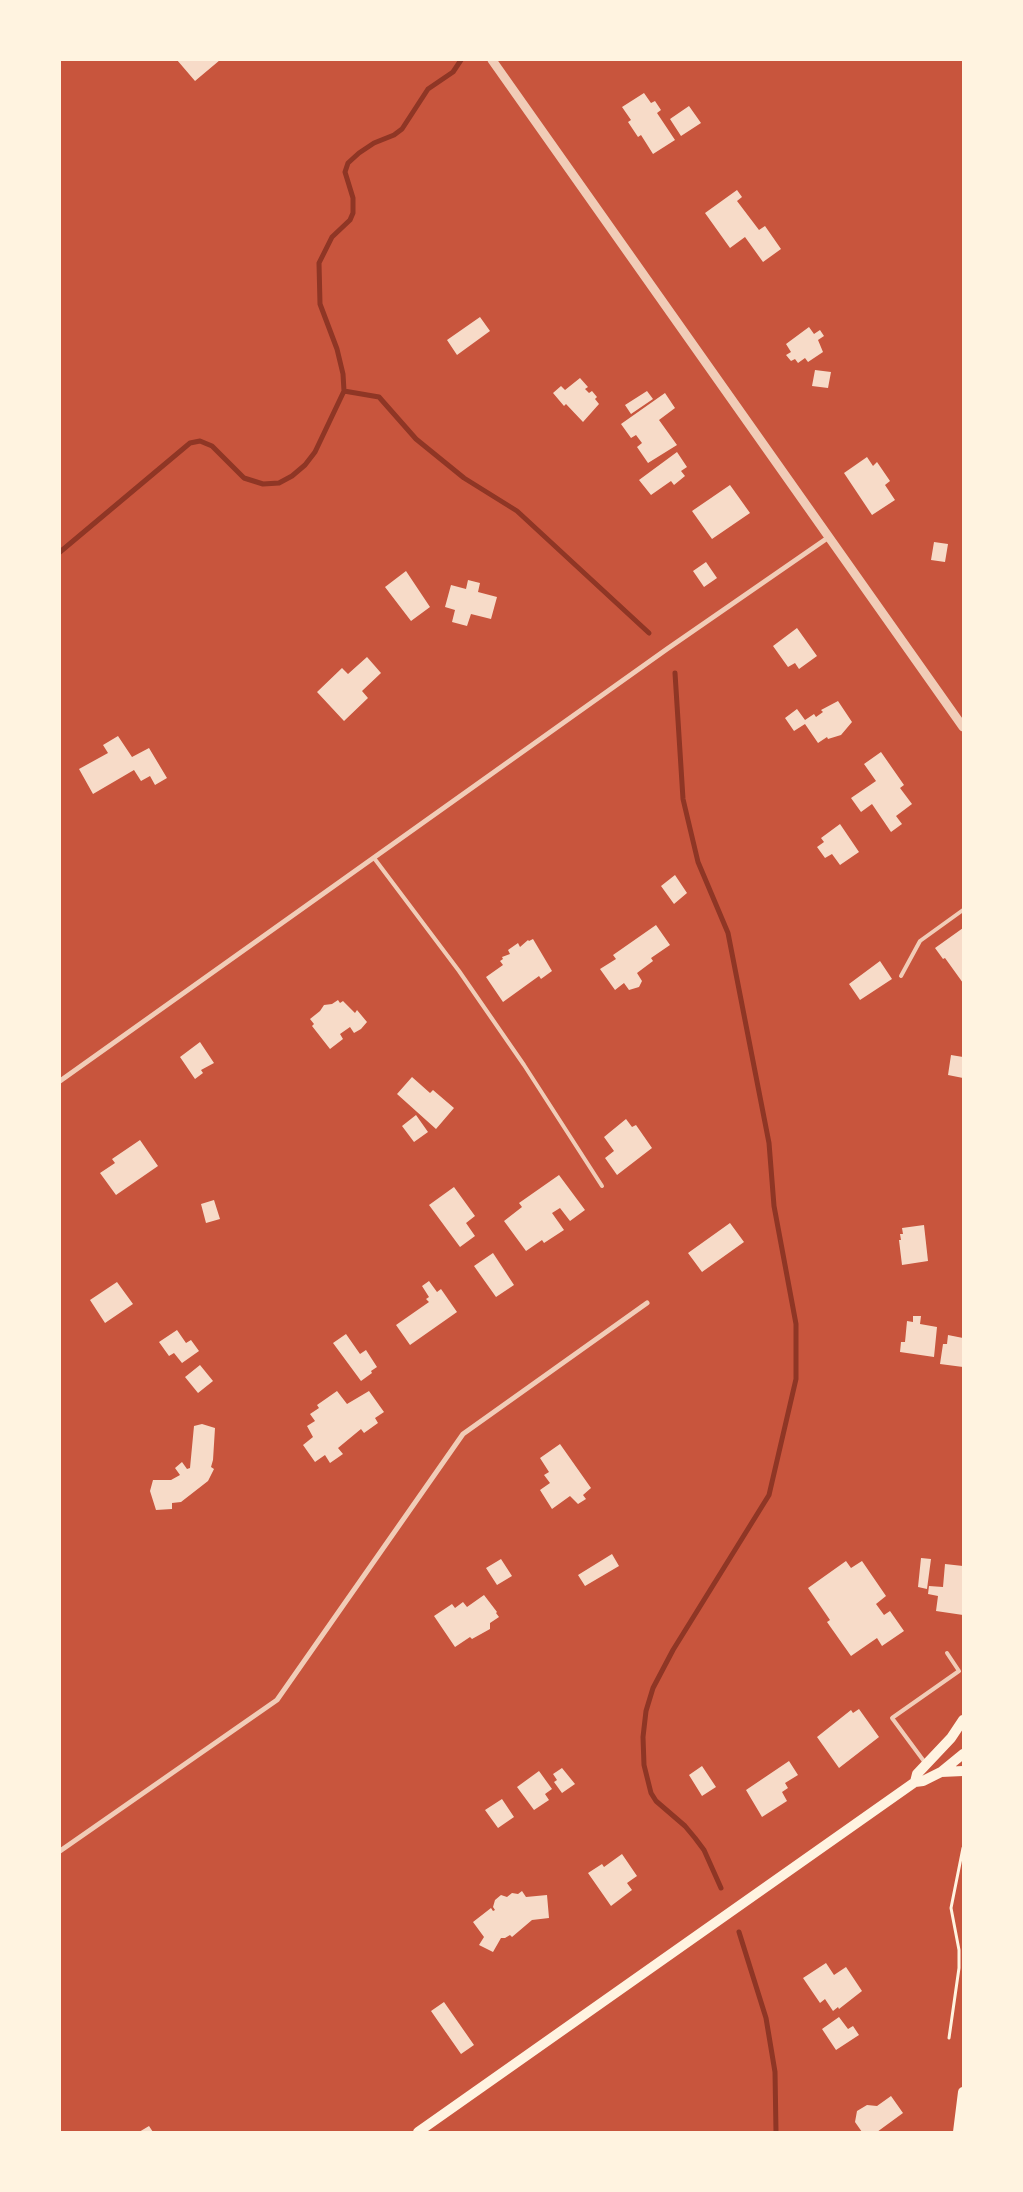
<!DOCTYPE html>
<html>
<head>
<meta charset="utf-8">
<style>
	body { margin:0 }
	#map { position:relative; width:1023px; height:2192px; overflow:hidden; background:#c8553d; font-family:"Archivo Narrow",sans-serif }
	canvas { display:block }
	.frame { position:absolute; inset:0; border:61px solid #fff3e0; pointer-events:none }
</style>
</head>
<body>
<div id="map">
<canvas width="1023" height="2192"></canvas>
<div class="frame"></div>
</div>
<script>
const ctx = document.querySelector('canvas').getContext('2d');
ctx.lineJoin = 'round';
function shape(rows) {
  const path = new Path2D();
  for (const r of rows) {
    path.moveTo(r[0], r[1]);
    for (let i = 2; i < r.length; i += 2) path.lineTo(r[i], r[i + 1]);
  }
  return path;
}
function stroke(path, color, width, dash) {
  ctx.strokeStyle = color;
  ctx.lineWidth = width;
  ctx.lineCap = dash ? 'butt' : 'round';
  ctx.setLineDash(dash || []);
  ctx.stroke(path);
}
function paint(path, color) {
  ctx.fillStyle = color;
  ctx.fill(path, 'evenodd');
}
stroke(shape([
	[344,391,379,397,416,439,464,478,517,511,649,633],
	[60,552,190,443,200,441,212,446,244,478,263,484,279,483,292,476,305,465,315,452,344,391,343,374,337,349,320,304,319,263,332,237,350,220,353,213,353,198,345,172,348,163,359,153,374,143,394,135,402,129,428,89,453,72,461,60],
	[675,673,683,799,698,862,728,933,769,1143,774,1206,796,1324,796,1379,769,1495,673,1650,653,1688,646,1711,643,1737,644,1765,651,1793,656,1801,685,1826,695,1838,704,1850,721,1888],
	[739,1932,766,2018,775,2072,776,2132]
]), '#8f3625', 5);
paint(shape([
	[177,60,220,60,195,81],
	[644,93,651,103,655,101,661,110,657,113,675,140,653,154,641,135,638,137,628,122,631,120,622,107],
	[689,106,701,123,681,136,670,119],
	[737,190,742,197,737,201,759,230,765,226,781,249,763,262,745,237,730,248,705,213],
	[480,317,490,331,457,355,447,340],
	[809,327,814,334,820,330,824,336,818,340,823,352,808,362,805,358,798,363,795,359,791,361,786,355,791,352,786,344],
	[815,370,831,372,828,388,812,386],
	[580,378,588,387,585,389,589,393,592,391,597,397,595,399,599,404,583,422,566,404,564,406,553,393,561,386,565,390],
	[647,391,653,399,631,414,625,405],
	[665,393,675,408,659,420,677,445,648,463,637,447,642,443,636,435,631,438,621,424],
	[677,452,687,467,681,471,685,476,674,485,671,481,651,495,639,480],
	[867,457,873,466,877,462,890,481,885,485,895,500,872,515,844,473],
	[730,485,750,513,712,539,692,511],
	[934,542,948,544,945,562,931,560],
	[706,562,717,578,704,587,693,571],
	[406,571,430,607,411,621,385,587],
	[468,580,480,583,478,592,497,597,491,619,471,614,467,626,452,622,455,610,445,607,451,585,466,589],
	[797,628,817,656,799,669,795,663,788,667,773,646],
	[367,657,381,673,362,691,368,698,344,721,317,692,342,668,348,674],
	[838,701,852,722,841,735,828,739,827,737,818,743,805,724,794,731,785,718,797,709,805,720,814,714,816,717,823,712,821,710],
	[118,736,132,757,149,748,167,778,155,785,150,776,141,781,134,770,93,794,79,769,108,753,103,745],
	[881,752,904,785,900,788,912,804,896,816,902,824,891,832,872,804,861,812,851,798,876,781,864,764],
	[840,824,859,852,840,865,832,854,825,858,817,847,824,842,821,838],
	[675,875,687,893,674,904,661,886],
	[656,925,670,945,651,958,653,961,637,973,642,981,639,987,629,990,624,983,615,990,600,969,616,959,613,955],
	[963,928,963,983,945,958,943,959,935,948],
	[533,939,552,971,541,979,539,976,503,1002,486,977,503,965,500,961,503,959,502,957,510,954,508,950,518,943,520,947,528,940,529,941],
	[880,961,892,979,860,1000,849,984],
	[338,1000,340,1003,343,1001,355,1013,357,1010,367,1022,361,1029,354,1033,350,1027,340,1034,343,1039,330,1049,312,1026,314,1024,310,1019,320,1011,324,1005,332,1004],
	[200,1042,214,1063,201,1070,203,1073,195,1079,180,1057],
	[951,1055,963,1057,963,1078,948,1075],
	[412,1077,430,1093,433,1090,454,1108,436,1129,397,1094],
	[416,1115,428,1132,414,1142,402,1126],
	[626,1119,632,1127,636,1125,652,1148,617,1175,605,1158,614,1151,604,1137],
	[140,1140,158,1166,116,1195,100,1173,115,1163,112,1159],
	[559,1175,585,1210,570,1221,560,1208,552,1213,564,1230,544,1243,542,1240,526,1251,504,1221,522,1207,519,1203],
	[454,1187,475,1216,466,1223,475,1236,460,1247,429,1205],
	[214,1200,220,1219,206,1223,201,1204],
	[730,1223,744,1242,702,1272,688,1253],
	[924,1225,928,1261,902,1265,899,1240,901,1240,900,1234,903,1234,902,1228],
	[493,1253,514,1285,496,1297,474,1266],
	[429,1281,437,1292,441,1289,457,1312,410,1345,396,1325,429,1302,426,1299,429,1297,422,1286],
	[117,1282,133,1304,105,1323,90,1300],
	[913,1316,921,1316,920,1324,937,1327,934,1357,900,1352,901,1342,905,1342,907,1321,913,1322],
	[177,1330,186,1343,191,1340,199,1351,182,1363,174,1353,169,1356,159,1342],
	[346,1334,360,1354,366,1350,377,1367,371,1371,372,1373,361,1381,333,1343],
	[948,1335,963,1338,963,1367,940,1364,943,1344,947,1344],
	[200,1365,213,1381,198,1393,185,1377],
	[337,1391,347,1404,369,1391,384,1412,375,1418,378,1423,364,1433,361,1429,338,1448,343,1454,330,1463,325,1455,315,1462,303,1445,313,1437,307,1426,315,1421,310,1414,319,1408,317,1405],
	[202,1424,215,1428,213,1460,211,1467,214,1469,208,1481,181,1502,172,1503,172,1509,156,1510,150,1491,153,1480,171,1480,180,1475,175,1468,182,1462,187,1469,190,1468,194,1426],
	[560,1444,591,1488,583,1495,586,1499,578,1504,570,1496,552,1509,540,1490,550,1483,544,1475,549,1472,540,1458],
	[612,1554,619,1566,585,1586,578,1575],
	[921,1558,931,1559,927,1589,918,1587],
	[501,1559,512,1576,497,1585,486,1568],
	[846,1561,851,1568,862,1561,886,1596,876,1604,884,1615,890,1611,904,1631,882,1646,877,1638,851,1656,827,1622,830,1620,808,1588],
	[945,1564,963,1566,963,1615,936,1611,938,1596,928,1594,929,1586,943,1587],
	[484,1595,497,1612,496,1613,499,1617,490,1623,490,1629,472,1639,470,1637,455,1647,434,1616,452,1604,455,1608,463,1602,467,1607],
	[859,1709,879,1737,839,1768,817,1737,851,1710,853,1713],
	[789,1761,798,1775,785,1783,788,1788,782,1792,787,1801,762,1817,746,1790],
	[702,1766,716,1787,702,1796,689,1775],
	[562,1768,575,1784,562,1793,554,1782,557,1780,553,1774],
	[539,1771,552,1789,545,1794,549,1800,534,1810,517,1787],
	[502,1799,514,1817,498,1828,485,1810],
	[622,1854,637,1876,627,1883,632,1890,611,1906,588,1873,602,1864,604,1867],
	[522,1891,526,1897,547,1895,549,1918,532,1920,512,1937,510,1935,505,1938,501,1938,493,1952,479,1945,484,1937,473,1922,491,1908,493,1911,495,1910,493,1907,495,1900,501,1895,507,1897,512,1893,518,1894],
	[826,1963,834,1975,846,1967,862,1991,839,2009,838,2007,833,2011,825,1999,820,2003,803,1978],
	[444,2002,474,2045,461,2054,431,2011],
	[839,2017,848,2029,853,2026,859,2035,836,2050,822,2029],
	[891,2096,903,2113,877,2132,862,2132,855,2122,857,2111,867,2105,877,2106],
	[149,2126,153,2132,139,2132]
]), '#f7dbc8');
stroke(shape([
	[949,2038,959,1968,959,1950,951,1908,963,1848]
]), '#fff3e0', 3);
stroke(shape([
	[374,858,459,971,524,1065,602,1186],
	[901,976,920,941,963,910],
	[926,1764,892,1718,959,1671,947,1653]
]), '#f1ccb7', 4);
stroke(shape([
	[60,1081,667,649,829,537],
	[60,1851,277,1700,463,1434,647,1303]
]), '#f1ccb7', 5);
stroke(shape([
	[492,60,963,727]
]), '#f1ccb7', 9);
stroke(shape([
	[941,1772,963,1771],
	[915,1782,917,1774,951,1738,963,1720],
	[418,2132,915,1782,923,1781,941,1772,963,1754],
	[958,2132,963,2092]
]), '#fff3e0', 10);
</script>
</body>
</html>
